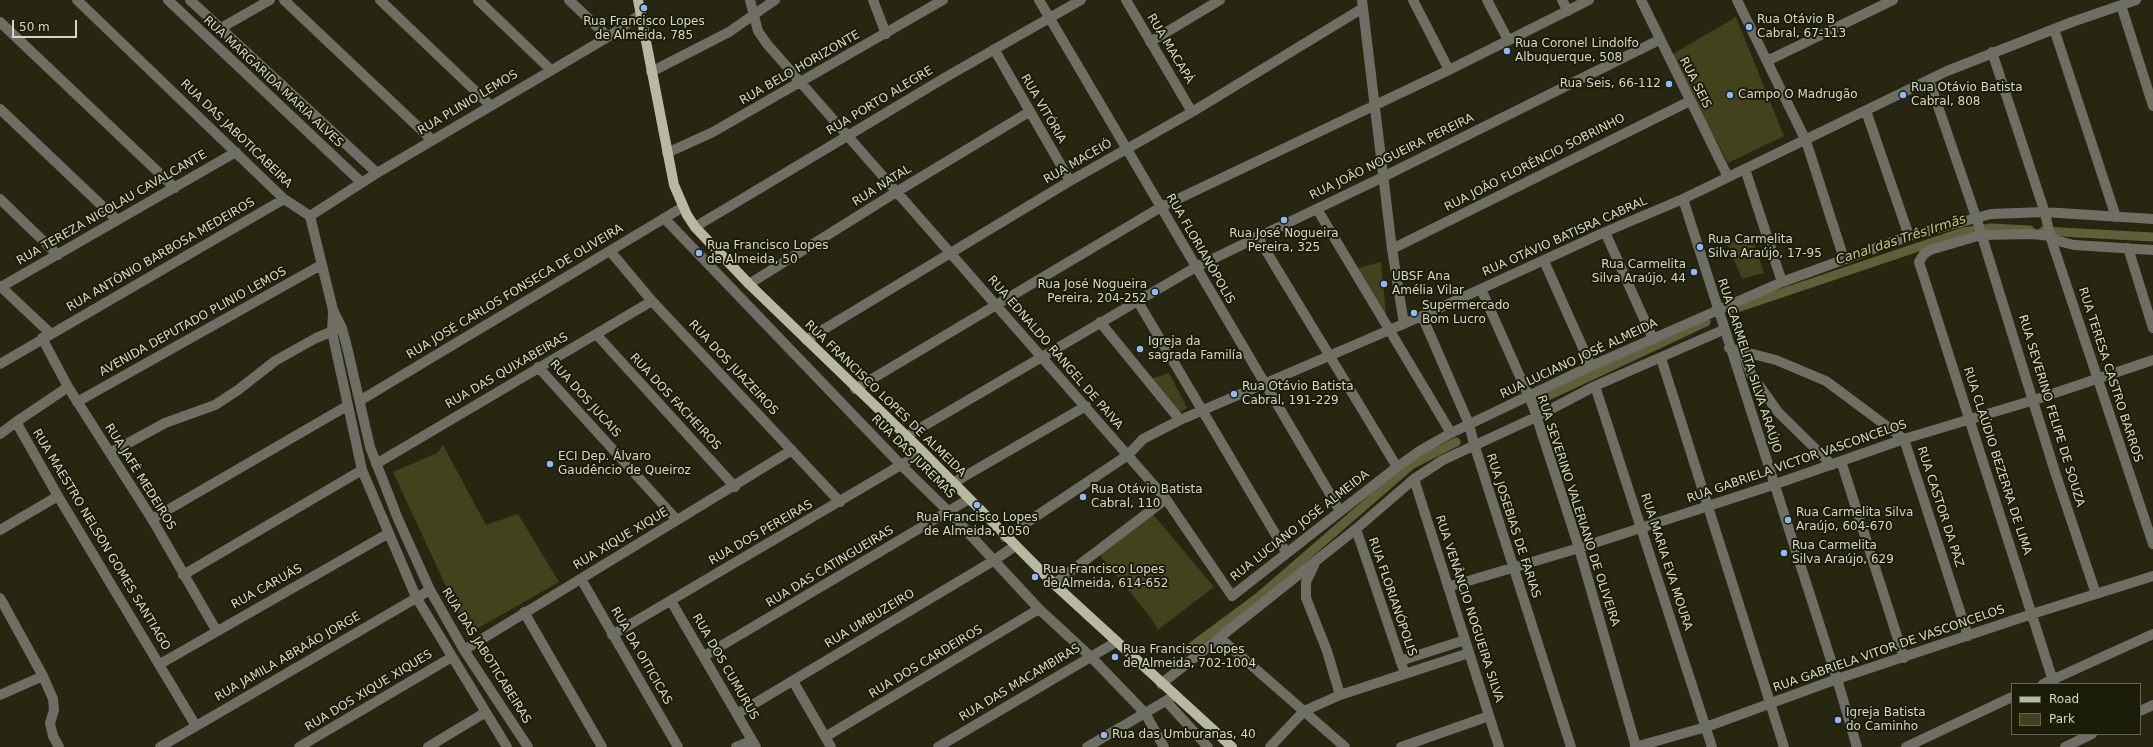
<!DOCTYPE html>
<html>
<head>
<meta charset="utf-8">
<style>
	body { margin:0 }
	#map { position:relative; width:2153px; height:747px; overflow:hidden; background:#262611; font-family:"DejaVu Sans",sans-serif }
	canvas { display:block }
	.legend { position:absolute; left:2011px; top:683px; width:130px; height:52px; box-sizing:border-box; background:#1c1d08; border:1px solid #666755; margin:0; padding:5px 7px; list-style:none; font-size:12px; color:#d5d6c9 }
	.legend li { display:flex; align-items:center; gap:8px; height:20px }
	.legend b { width:20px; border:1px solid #666755 }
	.scale { position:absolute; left:12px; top:20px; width:65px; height:18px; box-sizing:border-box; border:2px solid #d5d6c9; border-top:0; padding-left:5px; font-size:12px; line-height:14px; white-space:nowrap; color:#d5d6c9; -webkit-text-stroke:3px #1c1d08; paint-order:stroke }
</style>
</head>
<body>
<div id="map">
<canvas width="2153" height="747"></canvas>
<ul class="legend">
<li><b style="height:5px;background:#b7b9a3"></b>Road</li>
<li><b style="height:11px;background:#42431d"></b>Park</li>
</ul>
<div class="scale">50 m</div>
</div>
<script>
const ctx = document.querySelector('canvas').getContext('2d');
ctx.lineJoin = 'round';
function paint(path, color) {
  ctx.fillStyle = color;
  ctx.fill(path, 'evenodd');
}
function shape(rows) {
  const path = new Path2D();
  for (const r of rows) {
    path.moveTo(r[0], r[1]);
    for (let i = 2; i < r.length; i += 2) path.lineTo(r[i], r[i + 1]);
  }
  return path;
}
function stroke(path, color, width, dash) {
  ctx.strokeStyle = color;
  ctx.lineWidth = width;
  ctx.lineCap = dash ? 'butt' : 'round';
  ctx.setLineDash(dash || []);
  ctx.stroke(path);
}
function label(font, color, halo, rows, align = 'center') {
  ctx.font = font + ' "DejaVu Sans",sans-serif';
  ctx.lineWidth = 4;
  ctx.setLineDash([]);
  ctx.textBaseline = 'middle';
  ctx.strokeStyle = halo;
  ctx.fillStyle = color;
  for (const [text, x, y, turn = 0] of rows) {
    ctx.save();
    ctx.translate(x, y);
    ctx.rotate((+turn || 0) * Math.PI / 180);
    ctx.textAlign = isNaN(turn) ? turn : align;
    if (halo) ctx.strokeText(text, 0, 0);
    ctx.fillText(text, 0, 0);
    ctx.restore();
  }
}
paint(shape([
	[1736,17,1784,136,1728,163,1671,55],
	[1752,236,1764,273,1742,279,1727,243],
	[1381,262,1387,324,1354,269],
	[1169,373,1187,408,1177,414,1151,379],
	[443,445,486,525,518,514,559,582,468,634,393,472,437,453],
	[1152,513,1214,587,1158,630,1151,618,1098,553]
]), '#42431d');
stroke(shape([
	[2043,231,2153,237],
	[1734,309,1963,232,1991,228,2030,230],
	[1533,403,1706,322],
	[1191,647,1260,596,1411,465,1456,442]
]), '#5f603a', 9);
stroke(shape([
	[77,0,284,199,310,216],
	[168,0,361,182],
	[190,0,377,173],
	[284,0,432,140],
	[380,0,491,106],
	[478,0,551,70],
	[569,0,608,37],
	[750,0,758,31,767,44,1166,499,1232,596,1397,467,1421,450,1451,433,1591,366,1782,282,1909,236,1991,214,2044,212,2153,219],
	[873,0,886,34],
	[1039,0,1340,511],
	[1126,0,1192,112],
	[1362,0,1392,249,1404,324],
	[1413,0,1449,70],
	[1487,0,1508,40],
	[1562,0,1568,11],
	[1641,0,1728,177],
	[1737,0,1806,141,1844,259],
	[2121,5,2153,106],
	[0,22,175,188],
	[221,28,270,0],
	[2054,29,2116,217],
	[1150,42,1220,0],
	[994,49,1070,181],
	[1992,52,2045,213,2050,236,2153,544],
	[1767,61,1893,0],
	[651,72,729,32,775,0],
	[1929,80,1976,217,2055,472,2096,594],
	[0,109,117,220],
	[1866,111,1909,236],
	[667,153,713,132,943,0],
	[1745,169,1782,282],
	[0,199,58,255],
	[1683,199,1837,679,1857,747],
	[1317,209,1451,433],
	[310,216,333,310,342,328,348,351,370,447,398,519,430,590,464,650,528,747],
	[310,216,377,173,608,37,641,14],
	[664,218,901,465,949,512,1039,609,1091,657,1145,713,1164,747],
	[695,227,946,77,1081,0],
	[1605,232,1653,339],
	[1257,236,1397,467],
	[2128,248,2153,328],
	[1392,249,1690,101],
	[610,251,652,301,840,502],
	[1544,261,1591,366],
	[749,284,898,191,1029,112],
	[0,286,50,333],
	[1,287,236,152],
	[1481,289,1533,406,1579,548,1636,747],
	[1137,300,1286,552],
	[333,313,332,332,362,470,416,597,507,747],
	[1422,316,1469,424,1474,444,1571,747],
	[1100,322,1180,420],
	[596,334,735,487],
	[42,338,68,387,152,519,216,630],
	[806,340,1070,181,1192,112,1363,8],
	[1729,348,1776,360,1826,381,1904,439,1968,636],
	[1742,351,1751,374,1778,412,1832,465],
	[1661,358,1784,747],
	[0,364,284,199],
	[538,367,677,520],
	[1595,386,1712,747],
	[68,387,16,422,58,496,196,726],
	[855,389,1161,207,1449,70,1589,0],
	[361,400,683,207],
	[77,402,321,265],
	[0,434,16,422],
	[905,437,1196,267,1383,177,1659,40],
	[110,453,165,423,215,405,238,390,275,361,316,338,338,329],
	[1841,461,1904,658],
	[376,464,652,301],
	[1414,479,1499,747],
	[953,483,1086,406],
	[152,519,347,406],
	[1356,529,1405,674],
	[0,530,58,496],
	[1005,537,1128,455,1143,439,1180,420,1422,316,1605,232,1683,199,1947,71,2072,22,2136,0],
	[1315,563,1306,582,1306,598,1327,651,1340,695],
	[183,575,362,470],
	[581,579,678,747],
	[1054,584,1166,499],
	[1448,587,1579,548,1773,485,1904,439,2034,400,2153,360],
	[0,598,43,676,53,699,54,710,50,723,53,736,59,747],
	[671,601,756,747],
	[524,612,602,747],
	[612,635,923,452],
	[1220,638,1345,747],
	[464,650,792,450],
	[704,656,969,499],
	[1400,661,1465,640],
	[160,664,389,533],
	[793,681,831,747],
	[1161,684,1356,529,1414,479,1443,460,1536,417,1595,386,1723,330],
	[2043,684,2153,634],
	[2054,684,1919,262,1924,254,1930,250,1981,235,2033,234,2050,236,2058,241,2074,245,2153,250],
	[0,695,43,676],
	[1166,701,1208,747],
	[2140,711,2153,705],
	[737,714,993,561,1015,546],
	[825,737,1039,609],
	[160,747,430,590],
	[299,747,452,657],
	[428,747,486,712],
	[736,747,752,741],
	[938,747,1116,642],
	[1087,747,1174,696],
	[1270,747,1304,711,1340,695,1469,653],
	[1401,747,1489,716],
	[1635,747,1706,727,1837,679,2032,614,2153,576],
	[1906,747,2012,697],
	[2065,747,2092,734]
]), '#6e6e64', 10);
stroke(shape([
	[638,0,674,185,687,215,695,227,749,284,923,452,1054,584,1232,747]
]), '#b7b9a3', 10);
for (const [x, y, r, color] of [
	[644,8,4,"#8fb8fd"],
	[1749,27,4,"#8fb8fd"],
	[1507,51,4,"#8fb8fd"],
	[1669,84,4,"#8fb8fd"],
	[1730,95,4,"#8fb8fd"],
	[1903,95,4,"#8fb8fd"],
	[1284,220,4,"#8fb8fd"],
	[1700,247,4,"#8fb8fd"],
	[699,253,4,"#8fb8fd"],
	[1694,272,4,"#8fb8fd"],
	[1384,284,4,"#8fb8fd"],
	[1155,292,4,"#8fb8fd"],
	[1414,313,4,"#8fb8fd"],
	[1140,349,4,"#8fb8fd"],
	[1234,394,4,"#8fb8fd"],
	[550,464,4,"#8fb8fd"],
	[1083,497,4,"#8fb8fd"],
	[977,505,4,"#8fb8fd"],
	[1788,520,4,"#8fb8fd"],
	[1784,553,4,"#8fb8fd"],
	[1035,577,4,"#8fb8fd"],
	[1115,657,4,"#8fb8fd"],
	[1838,720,4,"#8fb8fd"],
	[1104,735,4,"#8fb8fd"]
]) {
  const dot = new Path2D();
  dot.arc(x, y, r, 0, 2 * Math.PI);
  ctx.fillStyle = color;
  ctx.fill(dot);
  stroke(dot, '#1c1d08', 1.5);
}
label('12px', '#d5d6c9', '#1c1d08', [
	["Rua Otávio B",1757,20],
	["Cabral, 67-113",1757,34],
	["Rua Francisco Lopes",644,22,"center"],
	["de Almeida, 785",644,36,"center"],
	["Rua Coronel Lindolfo",1515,44],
	["Albuquerque, 508",1515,58],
	["Rua Seis, 66-112",1661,84,"right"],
	["Rua Otávio Batista",1911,88],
	["Cabral, 808",1911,102],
	["Campo O Madrugão",1738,95],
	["Rua José Nogueira",1284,234,"center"],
	["Pereira, 325",1284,248,"center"],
	["Rua Carmelita",1708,240],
	["Silva Araújo, 17-95",1708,254],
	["Rua Francisco Lopes",707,246],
	["de Almeida, 50",707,260],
	["Rua Carmelita",1686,265,"right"],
	["Silva Araújo, 44",1686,279,"right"],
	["UBSF Ana",1392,277],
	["Amélia Vilar",1392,291],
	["Rua José Nogueira",1147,285,"right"],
	["Pereira, 204-252",1147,299,"right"],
	["Supermercado",1422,306],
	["Bom Lucro",1422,320],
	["Igreja da",1148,342],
	["sagrada Familía",1148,356],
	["Rua Otávio Batista",1242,387],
	["Cabral, 191-229",1242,401],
	["ECI Dep. Álvaro",558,457],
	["Gaudêncio de Queiroz",558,471],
	["Rua Otávio Batista",1091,490],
	["Cabral, 110",1091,504],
	["Rua Carmelita Silva",1796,513],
	["Araújo, 604-670",1796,527],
	["Rua Francisco Lopes",977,518,"center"],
	["de Almeida, 1050",977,532,"center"],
	["Rua Carmelita",1792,546],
	["Silva Araújo, 629",1792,560],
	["Rua Francisco Lopes",1043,570],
	["de Almeida, 614-652",1043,584],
	["Rua Francisco Lopes",1123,650],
	["de Almeida, 702-1004",1123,664],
	["Igreja Batista",1846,713],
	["do Caminho",1846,727],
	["Rua das Umburanas, 40",1112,735]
], 'left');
label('12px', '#d5d6c9', '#1c1d08', [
	["RUA MACAPÁ",1170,49,59],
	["RUA BELO HORIZONTE",800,68,-30],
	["RUA MARGARIDA MARIA ALVES",273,82,43],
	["RUA SEIS",1695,83,63],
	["RUA PORTO ALEGRE",880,101,-31],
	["RUA PLINIO LEMOS",468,103,-31],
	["RUA VITÓRIA",1043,109,60],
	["RUA DAS JABOTICABEIRA",236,134,44],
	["RUA JOÃO NOGUEIRA PEREIRA",1392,157,-26],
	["RUA MACEIÓ",1078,162,-30],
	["RUA JOÃO FLORÊNCIO SOBRINHO",1535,163,-27],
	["RUA NATAL",882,186,-32],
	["RUA TEREZA NICOLAU CAVALCANTE",112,208,-30],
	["RUA OTÁVIO BATISRA CABRAL",1565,237,-24],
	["RUA FLORIANÓPOLIS",1200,249,60],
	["RUA ANTÔNIO BARBOSA MEDEIROS",161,255,-30],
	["RUA JOSÉ CARLOS FONSECA DE OLIVEIRA",515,292,-31],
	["AVENIDA DEPUTADO PLINIO LEMOS",193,322,-29],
	["RUA EDNALDO RANGEL DE PAIVA",1055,353,49],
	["RUA LUCIANO JOSÉ ALMEIDA",1579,359,-25],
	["RUA CARMELITA SILVA ARAÚJO",1749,366,72],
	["RUA DOS JUAZEIROS",733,368,47],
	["RUA DAS QUIXABEIRAS",507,371,-30],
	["RUA TERESA CASTRO BARROS",2110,375,72],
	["RUA DOS JUCAIS",585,399,48],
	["RUA FRANCISCO LOPES DE ALMEIDA",885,399,44],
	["RUA DOS FACHEIROS",675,402,47],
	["RUA SEVERINO FELIPE DE SOUZA",2051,411,73],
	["RUA DAS JUREMAS",913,457,45],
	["RUA CLAÚDIO BEZERRA DE LIMA",1997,461,72],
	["RUA GABRIELA VICTOR VASCONCELOS",1797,462,-19],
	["RUA JAFÉ MEDEIROS",140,477,58],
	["RUA CASTOR DA PAZ",1940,507,72],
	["RUA SEVERINO VALERIANO DE OLIVEIRA",1578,511,72],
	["RUA LUCIANO JOSÉ ALMEIDA",1300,526,-38],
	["RUA JOSEBIAS DE FARIAS",1513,526,72],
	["RUA DOS PEREIRAS",761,533,-30],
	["RUA XIQUE XIQUE",621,539,-31],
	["RUA MAESTRO NELSON GOMES SANTIAGO",101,540,59],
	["RUA MARIA EVA MOURA",1666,562,72],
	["RUA DAS CATINGUEIRAS",830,567,-31],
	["RUA CARUÁS",267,587,-29],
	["RUA FLORIANÓPOLIS",1392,597,71],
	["RUA VENÂNCIO NOGUEIRA SILVA",1469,609,72],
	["RUA UMBUZEIRO",870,619,-31],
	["RUA GABRIELA VITOR DE VASCONCELOS",1889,649,-19],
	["RUA DAS JABOTICABEIRAS",486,656,58],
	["RUA DA OITICICAS",641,656,60],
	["RUA JAMILA ABRAÃO JORGE",288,657,-30],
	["RUA DOS CARDEIROS",926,662,-31],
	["RUA DOS CUMURUS",725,667,60],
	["RUA DAS MACAMBIRAS",1020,683,-31],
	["RUA DOS XIQUE XIQUES",369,691,-31]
]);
label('italic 13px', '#c4c684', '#1c1d08', [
	["Canal das Três Irmãs",1901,240,-18]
]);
</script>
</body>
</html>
